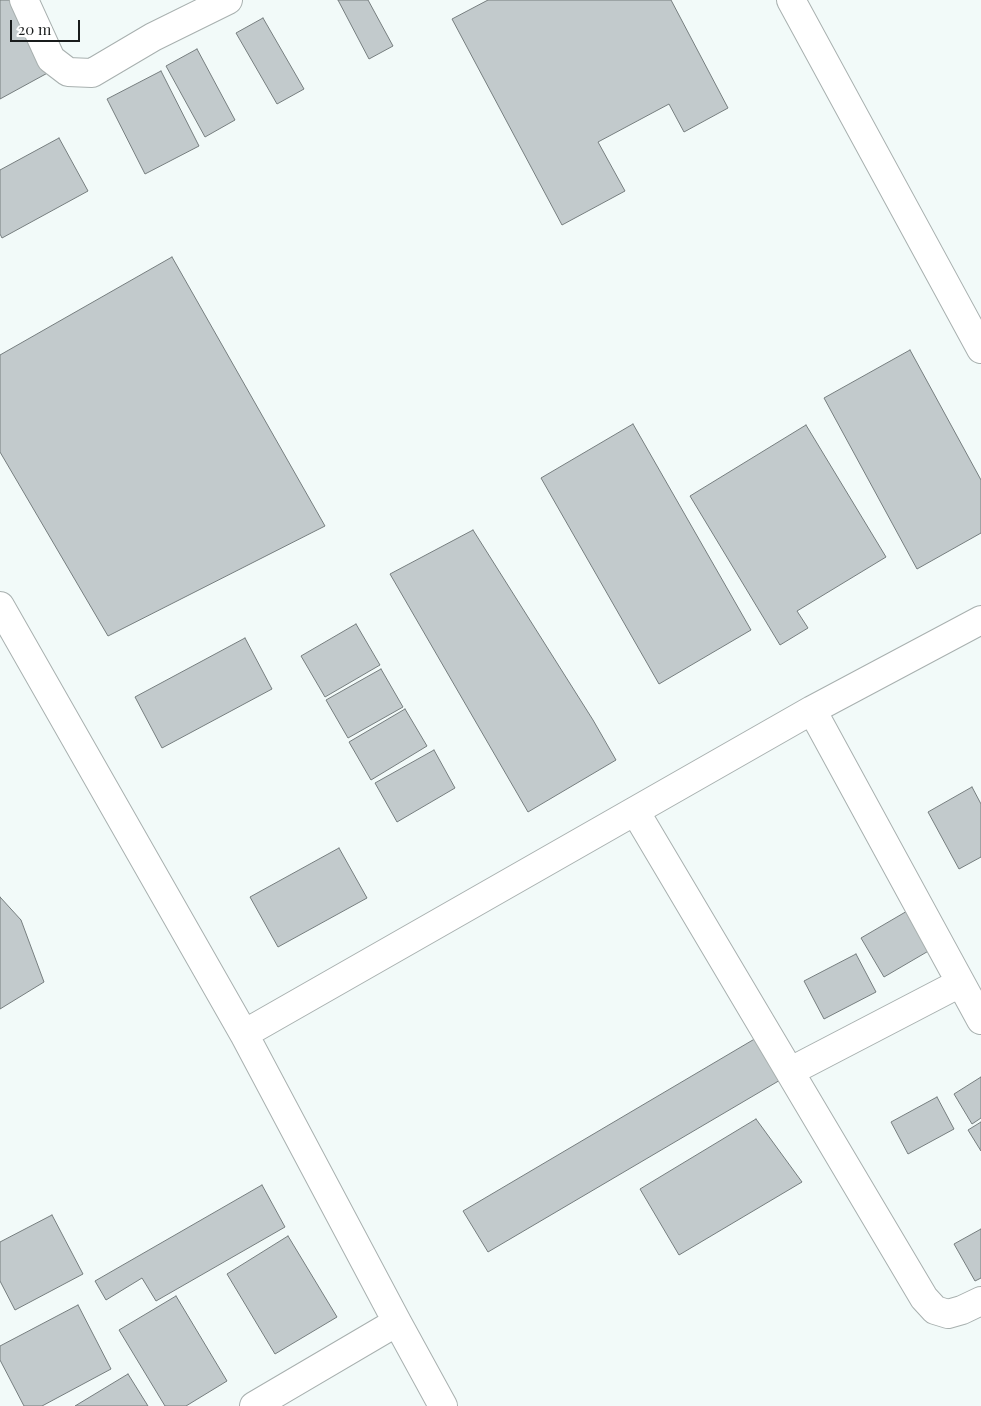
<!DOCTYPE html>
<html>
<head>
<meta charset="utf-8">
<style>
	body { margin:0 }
	#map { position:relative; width:981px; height:1406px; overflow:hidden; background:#f2faf9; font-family:"Playfair Display",serif }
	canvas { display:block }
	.scale { position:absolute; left:10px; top:20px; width:70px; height:22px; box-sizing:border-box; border:2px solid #191c1c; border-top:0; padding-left:6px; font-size:15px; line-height:18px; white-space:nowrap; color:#191c1c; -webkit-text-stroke:4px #fff; paint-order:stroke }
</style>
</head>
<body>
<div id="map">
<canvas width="981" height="1406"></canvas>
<div class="scale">20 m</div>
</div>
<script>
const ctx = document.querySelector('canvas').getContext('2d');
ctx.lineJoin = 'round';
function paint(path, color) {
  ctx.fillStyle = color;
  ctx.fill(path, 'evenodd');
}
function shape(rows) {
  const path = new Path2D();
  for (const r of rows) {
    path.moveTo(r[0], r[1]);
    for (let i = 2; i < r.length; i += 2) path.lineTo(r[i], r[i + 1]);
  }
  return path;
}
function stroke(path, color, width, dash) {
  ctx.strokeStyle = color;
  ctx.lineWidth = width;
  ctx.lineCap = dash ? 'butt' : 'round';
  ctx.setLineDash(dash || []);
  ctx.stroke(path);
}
const building = shape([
	[0,0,15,0,53,70,0,99,0,0],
	[338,0,368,0,393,46,369,59,338,0],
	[488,0,671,0,728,108,684,132,669,104,598,142,625,191,562,225,452,19,488,0],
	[263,18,304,89,277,104,236,33,263,18],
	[197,49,235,120,205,137,166,66,197,49],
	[161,71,199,146,145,174,107,99,161,71],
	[59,138,88,191,2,238,0,234,0,170,59,138],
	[172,257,325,526,108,636,0,452,0,355,172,257],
	[910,350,981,480,981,533,917,569,824,398,910,350],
	[633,424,751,630,659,684,541,478,633,424],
	[806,425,886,557,797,611,808,628,780,645,690,496,806,425],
	[473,530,593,720,616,760,528,812,390,574,473,530],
	[356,624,380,665,325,697,301,656,356,624],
	[245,638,272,689,162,748,135,697,245,638],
	[381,669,403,707,348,738,326,700,381,669],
	[405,709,427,746,371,780,349,742,405,709],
	[434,750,455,788,397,822,375,783,434,750],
	[972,787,981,804,981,857,959,869,928,812,972,787],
	[339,848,367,898,278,947,250,897,339,848],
	[0,897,21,920,44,982,0,1009,0,897],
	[914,907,937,946,884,977,861,938,914,907],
	[856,954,876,992,824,1019,804,981,856,954],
	[763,1034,787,1076,488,1252,463,1211,763,1034],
	[981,1077,981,1118,972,1124,954,1094,981,1077],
	[937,1097,954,1129,908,1154,891,1122,937,1097],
	[756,1119,802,1182,679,1255,640,1189,756,1119],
	[981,1122,981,1151,968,1130,981,1122],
	[262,1185,285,1227,156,1301,142,1278,106,1300,95,1281,262,1185],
	[52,1215,83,1274,15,1310,0,1281,0,1242,52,1215],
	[981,1229,981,1278,975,1281,954,1244,981,1229],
	[288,1236,337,1317,275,1354,227,1274,288,1236],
	[176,1296,227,1381,186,1406,165,1406,119,1330,176,1296],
	[78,1305,111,1369,42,1406,24,1406,0,1360,0,1346,78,1305],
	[128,1374,148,1406,75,1406,128,1374]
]);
paint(building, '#c2cacc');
stroke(building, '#767e7f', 1);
const minor = shape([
	[24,0,51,59,68,72,92,73,153,37,228,0],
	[791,0,981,349],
	[0,606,244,1034,397,1322,443,1406],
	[812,710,981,1020],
	[635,811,924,1298,935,1310,948,1314,962,1310,981,1301],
	[244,1034,812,710,981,620],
	[791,1071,960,983],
	[254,1406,397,1322]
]);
stroke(minor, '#a8b0af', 30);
stroke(minor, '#fff', 28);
</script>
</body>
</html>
